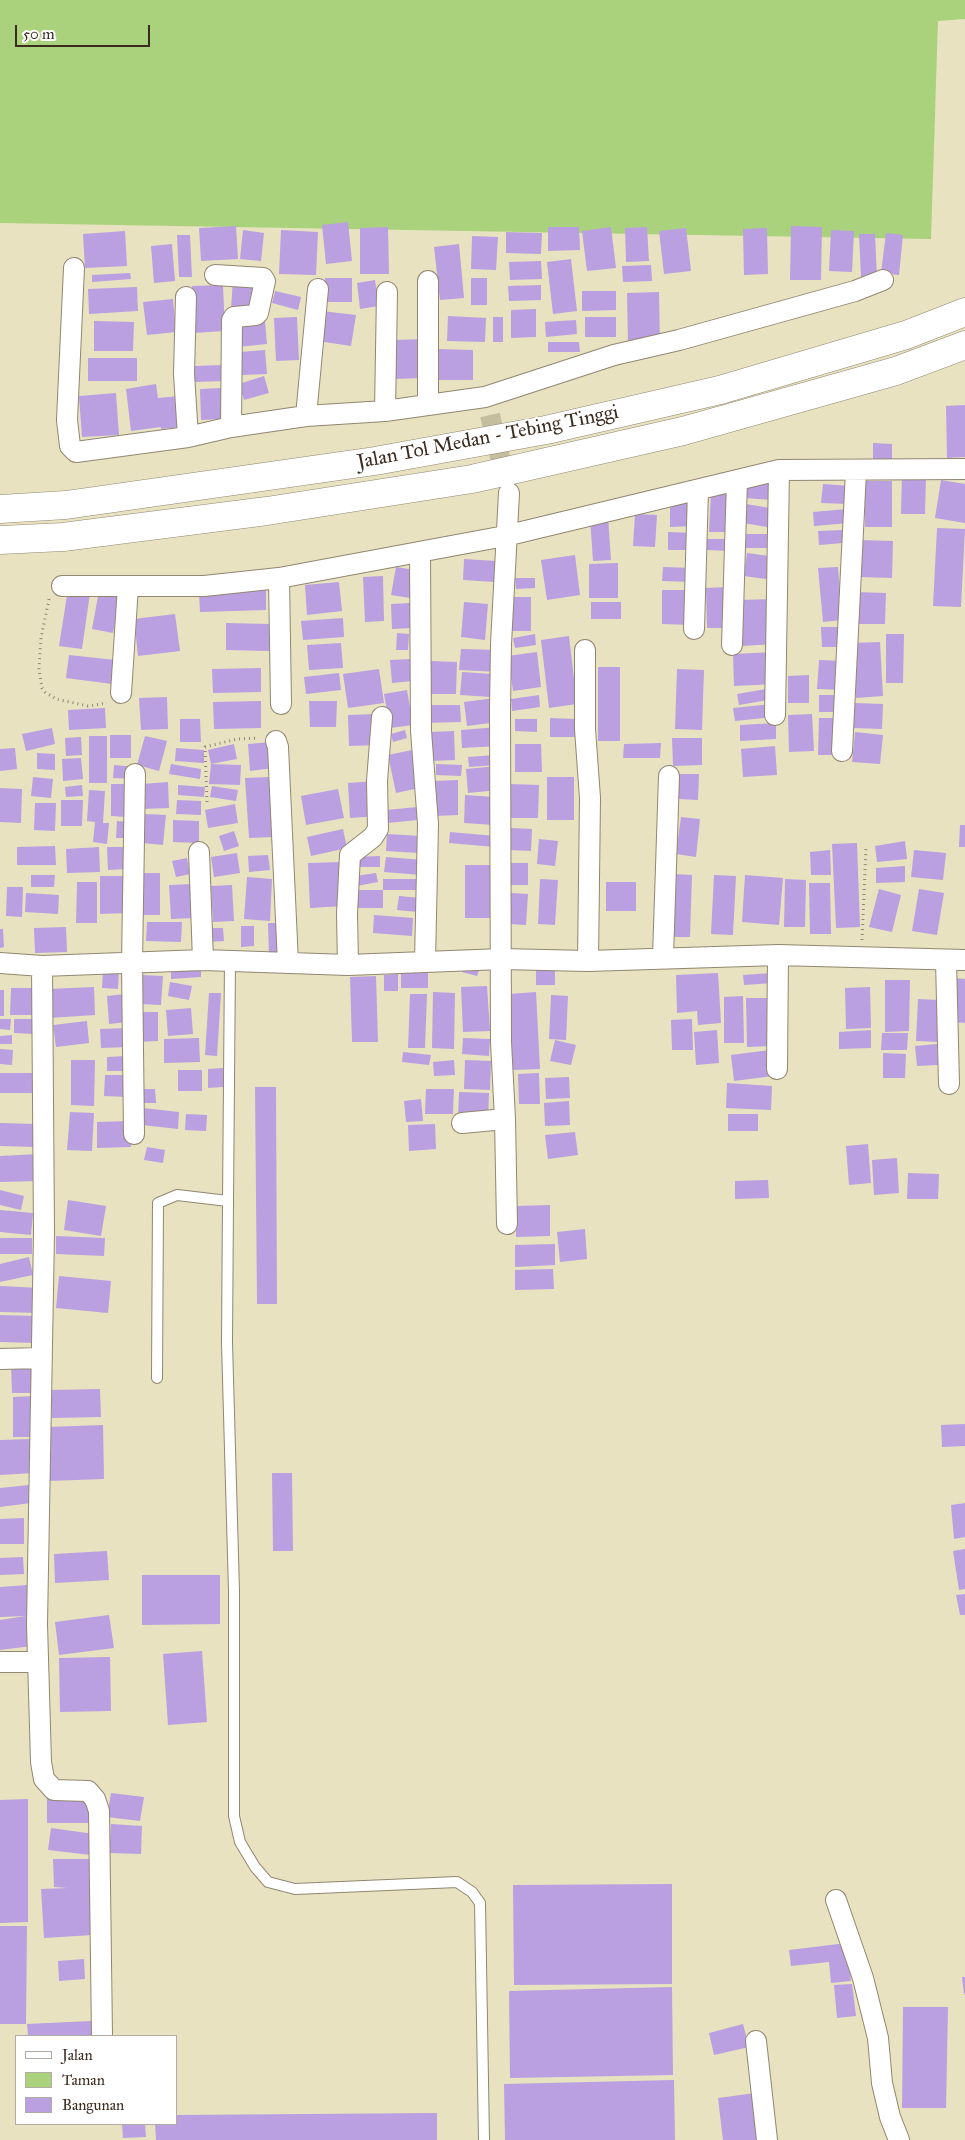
<!DOCTYPE html>
<html>
<head>
<meta charset="utf-8">
<style>
	body { margin:0 }
	#map { position:relative; width:965px; height:2140px; overflow:hidden; background:#e8e2c1; font-family:"IM FELL Great Primer",serif }
	canvas { display:block }
	.legend { position:absolute; left:15px; top:2035px; width:162px; height:90px; box-sizing:border-box; background:#fff; border:1px solid #b1aaa5; margin:0; padding:6px 9px; list-style:none; font-size:15px; color:#3b2a1e }
	.legend li { display:flex; align-items:center; gap:10px; height:25px }
	.legend b { width:25px; border:1px solid #b1aaa5 }
	.scale { position:absolute; left:15px; top:25px; width:135px; height:22px; box-sizing:border-box; border:2px solid #3b2a1e; border-top:0; padding-left:6px; font-size:15px; line-height:18px; white-space:nowrap; color:#3b2a1e; -webkit-text-stroke:4px #fff; paint-order:stroke }
</style>
</head>
<body>
<div id="map">
<canvas width="965" height="2140"></canvas>
<ul class="legend">
<li><b style="height:6px;background:#fff"></b>Jalan</li>
<li><b style="height:14px;background:#aad27c"></b>Taman</li>
<li><b style="height:14px;background:#ba9fe1"></b>Bangunan</li>
</ul>
<div class="scale">50 m</div>
</div>
<script>
const ctx = document.querySelector('canvas').getContext('2d');
ctx.lineJoin = 'round';
function paint(path, color) {
  ctx.fillStyle = color;
  ctx.fill(path, 'evenodd');
}
function shape(rows) {
  const path = new Path2D();
  for (const r of rows) {
    path.moveTo(r[0], r[1]);
    for (let i = 2; i < r.length; i += 2) path.lineTo(r[i], r[i + 1]);
  }
  return path;
}
function stroke(path, color, width, dash) {
  ctx.strokeStyle = color;
  ctx.lineWidth = width;
  ctx.lineCap = dash ? 'butt' : 'round';
  ctx.setLineDash(dash || []);
  ctx.stroke(path);
}
function label(font, color, halo, rows, align = 'center') {
  ctx.font = font + ' "IM FELL Great Primer",serif';
  ctx.lineWidth = 4.5;
  ctx.setLineDash([]);
  ctx.textBaseline = 'middle';
  ctx.strokeStyle = halo;
  ctx.fillStyle = color;
  for (const [text, x, y, turn = 0] of rows) {
    ctx.save();
    ctx.translate(x, y);
    ctx.rotate((+turn || 0) * Math.PI / 180);
    ctx.textAlign = isNaN(turn) ? turn : align;
    if (halo) ctx.strokeText(text, 0, 0);
    ctx.fillText(text, 0, 0);
    ctx.restore();
  }
}
paint(shape([
	[0,0,965,0,965,19,938,21,931,239,0,223]
]), '#aad27c');
paint(shape([
	[348,222,352,261,326,264,322,225],
	[236,226,238,259,201,261,199,228],
	[791,226,822,227,821,280,790,280],
	[388,227,389,274,360,274,360,228],
	[548,227,579,227,580,250,548,251],
	[611,227,616,268,587,271,582,231],
	[647,227,649,261,626,262,625,228],
	[686,228,691,271,664,274,659,231],
	[767,228,768,274,744,275,743,229],
	[243,230,264,233,261,261,240,259],
	[281,230,318,232,316,275,279,274],
	[831,230,854,231,852,272,829,271],
	[125,231,127,266,85,268,83,234],
	[506,232,542,233,541,254,506,253],
	[886,233,903,235,899,275,881,273],
	[859,234,875,234,877,277,861,278],
	[177,235,190,235,192,277,179,277],
	[472,236,498,237,496,270,471,269],
	[172,244,175,281,154,283,151,246],
	[459,244,464,298,440,300,434,247],
	[571,259,577,311,553,314,547,262],
	[541,261,542,279,510,280,509,262],
	[651,265,652,281,623,282,622,266],
	[130,273,131,279,92,282,92,275],
	[325,278,352,278,352,302,326,302],
	[471,278,487,278,487,305,471,305],
	[233,279,259,281,258,311,231,309],
	[375,280,379,306,360,309,357,283],
	[223,285,225,331,194,333,192,286],
	[541,285,541,300,509,301,508,286],
	[137,287,138,311,89,314,88,289],
	[275,291,301,297,298,310,272,303],
	[582,291,616,291,616,310,582,311],
	[659,292,660,344,628,345,627,293],
	[173,299,176,332,147,335,143,302],
	[536,309,536,337,511,338,511,310],
	[322,311,356,315,351,346,318,341],
	[448,316,486,318,485,342,447,341],
	[297,317,299,360,276,361,274,318],
	[493,317,503,317,503,342,493,342],
	[585,317,616,317,616,337,585,337],
	[576,320,577,334,546,337,545,322],
	[94,321,134,322,133,351,94,351],
	[265,321,267,344,237,347,236,323],
	[426,339,426,378,393,379,392,340],
	[548,342,579,342,580,352,548,352],
	[437,349,473,350,473,380,437,380],
	[265,350,267,374,242,375,240,352],
	[88,358,137,358,137,381,88,381],
	[223,365,224,381,195,382,194,366],
	[264,376,269,393,244,400,239,384],
	[156,384,158,398,179,396,182,427,161,429,161,427,131,431,126,389],
	[222,388,223,419,201,420,200,389],
	[116,393,119,435,82,437,79,396],
	[965,405,965,457,947,458,946,406],
	[873,443,892,444,892,463,873,463],
	[902,475,926,476,925,514,901,514],
	[745,480,774,482,773,500,744,498],
	[941,480,965,484,965,523,935,518],
	[865,481,892,481,892,527,865,527],
	[823,484,850,486,848,504,821,503],
	[711,494,733,494,731,532,709,532],
	[670,499,693,499,693,526,670,527],
	[746,504,776,509,773,528,743,523],
	[847,509,849,523,814,526,813,512],
	[635,514,657,515,655,547,633,546],
	[608,516,611,560,593,561,590,518],
	[937,528,965,529,961,607,933,606],
	[842,530,843,543,819,545,818,531],
	[668,532,693,533,693,550,668,550],
	[739,534,775,534,775,548,739,548],
	[707,539,730,539,730,551,707,550],
	[859,540,893,541,892,578,858,577],
	[747,553,777,557,773,580,744,576],
	[575,555,580,595,547,600,541,560],
	[464,559,497,561,495,582,463,580],
	[618,563,618,598,589,598,589,564],
	[396,567,415,570,410,598,391,595],
	[663,567,694,568,693,582,662,581],
	[838,567,842,620,823,622,818,568],
	[383,576,384,621,365,622,363,577],
	[515,578,535,578,535,588,516,589],
	[339,582,342,611,307,615,305,585],
	[727,587,728,628,707,628,706,588],
	[68,589,90,593,82,649,59,646],
	[266,589,266,610,200,612,199,592],
	[662,590,693,590,692,625,662,624],
	[99,591,120,596,113,633,92,629],
	[855,592,886,593,885,624,854,624],
	[508,597,531,597,531,631,508,631],
	[774,599,776,644,741,646,739,600],
	[464,602,488,604,485,640,461,637],
	[591,602,621,602,621,619,591,619],
	[410,603,411,628,392,629,391,604],
	[175,614,180,651,138,656,134,619],
	[343,618,344,637,303,640,301,621],
	[226,623,270,624,269,651,226,650],
	[821,627,840,627,841,647,822,647],
	[397,633,409,634,408,650,396,650],
	[535,634,536,645,515,648,513,638],
	[886,634,904,634,903,683,886,683],
	[569,636,577,704,549,708,541,640],
	[880,642,883,696,856,698,853,643],
	[341,643,343,668,309,670,307,645],
	[461,649,499,650,498,672,459,670],
	[537,652,541,687,513,691,508,656],
	[774,652,775,684,734,686,733,654],
	[69,655,115,660,112,684,66,678],
	[411,659,413,681,392,683,390,660],
	[819,660,843,661,841,690,817,689],
	[430,661,457,662,456,694,429,694],
	[598,667,620,667,620,741,598,741],
	[261,668,261,692,213,693,212,669],
	[379,669,384,703,348,708,343,674],
	[677,669,704,670,702,730,675,729],
	[462,672,492,674,491,697,460,695],
	[339,673,341,690,306,694,304,677],
	[809,675,809,703,788,703,788,676],
	[772,688,774,699,739,705,737,694],
	[407,690,413,725,390,728,384,694],
	[539,695,540,707,512,711,511,699],
	[819,695,840,695,840,712,819,712],
	[167,697,168,729,141,730,139,698],
	[495,698,498,722,467,726,464,702],
	[261,701,261,728,214,729,213,702],
	[309,701,337,701,336,727,310,727],
	[854,703,883,704,882,729,853,728],
	[772,704,773,717,735,721,733,708],
	[421,705,460,705,461,722,422,723],
	[105,708,106,728,69,730,68,710],
	[378,714,379,745,349,746,348,715],
	[812,714,814,751,789,752,788,715],
	[550,718,575,719,575,737,550,737],
	[819,718,838,718,838,755,818,755],
	[180,719,200,719,201,742,180,742],
	[515,719,537,719,537,732,515,731],
	[776,723,776,739,740,741,740,725],
	[498,727,499,746,462,748,461,730],
	[52,728,55,744,26,751,22,734],
	[405,730,407,738,393,742,391,734],
	[454,731,455,760,431,761,430,732],
	[855,732,883,735,880,764,852,762],
	[110,735,131,735,131,758,110,758],
	[89,736,107,736,107,783,89,783],
	[145,736,167,741,159,771,137,765],
	[81,737,82,755,66,756,65,738],
	[672,738,702,738,702,765,673,766],
	[272,742,274,768,250,771,248,744],
	[661,743,660,758,623,758,624,744],
	[234,744,237,759,211,764,241,765,240,785,209,784,211,764,208,750],
	[515,744,541,744,542,772,515,772],
	[775,746,777,775,743,777,741,749],
	[15,748,17,769,0,771,0,749],
	[176,748,204,750,204,763,175,761],
	[412,750,419,788,396,793,388,755],
	[37,753,55,754,55,770,37,769],
	[496,755,496,765,469,767,468,757],
	[81,758,83,779,63,781,62,759],
	[171,764,201,769,200,779,169,774],
	[436,764,462,765,461,776,436,775],
	[114,765,136,767,135,779,113,778],
	[497,766,499,790,468,793,466,769],
	[679,774,699,774,698,800,679,799],
	[33,777,53,779,51,798,31,796],
	[270,777,274,837,249,838,245,778],
	[547,777,574,777,574,820,547,820],
	[458,780,458,815,434,816,434,781],
	[376,781,378,816,350,818,348,783],
	[168,782,169,808,142,809,141,784],
	[111,784,127,784,126,817,111,816],
	[510,784,539,785,538,818,509,818],
	[82,785,83,796,66,797,65,787],
	[178,785,205,787,204,797,178,795],
	[212,786,238,790,236,801,210,797],
	[0,788,22,789,21,823,0,822],
	[338,789,344,818,306,825,301,796],
	[89,790,105,791,103,823,109,823,107,844,93,842,95,822,87,821],
	[465,795,495,797,493,825,464,823],
	[61,800,83,800,82,826,61,826],
	[177,800,201,801,201,815,176,814],
	[35,803,56,803,55,831,34,830],
	[235,804,238,823,208,828,205,810],
	[417,807,418,820,387,823,386,810],
	[145,814,166,815,163,845,143,843],
	[681,817,700,819,696,857,676,854],
	[173,820,199,821,199,843,173,842],
	[117,821,129,822,128,838,116,838],
	[960,825,965,825,965,847,959,847],
	[511,828,532,829,531,851,510,850],
	[343,829,347,848,311,856,307,837],
	[234,831,239,846,224,851,219,836],
	[450,832,496,836,495,847,449,843],
	[387,834,420,836,419,853,386,851],
	[539,839,558,841,555,866,537,864],
	[905,841,907,859,877,862,875,846],
	[857,843,860,927,836,928,832,844],
	[55,846,56,865,17,865,17,847],
	[99,847,100,872,67,873,66,849],
	[107,847,125,847,126,869,108,870],
	[830,850,831,875,811,875,810,852],
	[914,850,946,853,943,880,911,877],
	[237,853,240,873,214,877,211,857],
	[268,855,270,870,249,872,248,856],
	[380,856,380,867,353,867,352,857],
	[386,857,423,860,421,875,384,872],
	[187,858,190,874,176,877,172,861],
	[342,862,344,906,310,908,308,863],
	[510,863,528,863,528,885,511,885],
	[465,865,496,865,496,918,465,918],
	[905,866,905,882,876,883,876,868],
	[143,873,160,873,160,915,143,915],
	[376,873,378,882,357,886,355,876],
	[674,874,692,875,690,937,673,937],
	[31,875,55,875,54,887,31,887],
	[714,875,736,876,733,935,711,934],
	[745,875,783,878,779,925,742,922],
	[100,876,130,876,130,913,100,914],
	[247,877,272,879,270,921,244,919],
	[383,879,426,879,426,890,383,890],
	[540,879,558,880,555,925,538,924],
	[785,879,806,880,805,927,784,927],
	[77,882,97,882,97,923,76,923],
	[606,882,636,882,636,911,606,911],
	[809,883,830,883,831,934,810,934],
	[193,884,194,918,171,919,169,885],
	[232,885,234,921,213,922,211,886],
	[7,887,23,887,22,917,6,916],
	[879,889,901,895,892,932,869,927],
	[919,889,944,893,937,935,912,931],
	[354,890,383,890,383,908,354,908],
	[26,893,59,895,58,914,25,912],
	[511,893,528,894,526,925,508,924],
	[399,896,420,898,418,912,397,910],
	[374,915,413,918,412,936,373,933],
	[147,922,182,922,181,942,146,941],
	[268,923,283,923,284,955,269,956],
	[241,926,254,926,254,946,241,947],
	[66,927,67,952,35,953,34,928],
	[208,928,223,928,224,941,208,942],
	[0,929,3,929,4,947,0,948],
	[465,963,480,968,477,976,462,972],
	[201,967,201,977,171,979,171,969],
	[401,968,428,968,428,988,401,988],
	[103,969,119,969,118,989,102,988],
	[536,970,555,970,555,985,536,985],
	[718,973,721,1023,698,1025,697,1011,677,1013,676,975],
	[772,973,773,983,744,985,743,975],
	[398,974,398,991,384,991,384,975],
	[141,975,163,976,161,1005,139,1004],
	[376,976,378,1042,352,1042,350,977],
	[953,978,965,979,965,1023,951,1022],
	[885,980,910,980,909,1031,885,1032],
	[170,982,192,986,189,1000,168,996],
	[487,986,490,1031,463,1032,461,987],
	[94,987,95,1015,49,1018,48,989],
	[870,987,871,1028,846,1029,845,988],
	[11,988,35,988,34,1015,10,1015],
	[0,990,4,990,4,1016,0,1016],
	[433,992,455,993,454,1049,432,1048],
	[536,992,540,1069,513,1070,509,994],
	[209,993,221,993,217,1056,205,1055],
	[125,994,127,1022,109,1024,107,996],
	[410,994,427,994,425,1048,408,1048],
	[551,995,568,996,566,1040,549,1039],
	[743,996,744,1043,724,1043,724,997],
	[746,998,771,998,772,1046,747,1047],
	[918,999,941,1000,939,1042,916,1041],
	[191,1008,193,1034,168,1036,166,1010],
	[136,1012,158,1012,158,1041,137,1042],
	[0,1019,11,1019,10,1030,0,1029],
	[14,1019,35,1019,34,1034,14,1033],
	[692,1019,693,1050,672,1050,671,1020],
	[87,1021,89,1043,56,1047,53,1025],
	[129,1028,130,1047,101,1048,100,1029],
	[717,1030,719,1063,696,1065,694,1032],
	[871,1030,871,1048,839,1049,839,1032],
	[882,1033,908,1033,907,1050,881,1050],
	[12,1035,12,1044,0,1044,0,1036],
	[199,1038,200,1062,164,1063,164,1039],
	[463,1038,490,1039,489,1056,462,1054],
	[555,1040,576,1045,571,1065,550,1061],
	[937,1044,938,1065,917,1066,915,1046],
	[0,1049,13,1050,12,1065,0,1064],
	[770,1050,773,1076,734,1081,731,1055],
	[403,1052,431,1055,429,1065,402,1062],
	[883,1053,906,1054,905,1078,883,1078],
	[126,1056,127,1071,107,1071,107,1057],
	[71,1060,95,1060,94,1106,71,1105],
	[454,1060,455,1075,434,1076,433,1062],
	[465,1060,491,1061,490,1090,464,1089],
	[223,1068,223,1087,208,1088,208,1069],
	[178,1070,202,1070,202,1091,178,1091],
	[0,1073,36,1073,35,1093,0,1093],
	[539,1073,540,1104,519,1104,518,1074],
	[105,1075,128,1075,128,1097,104,1096],
	[569,1077,570,1098,546,1099,545,1078],
	[727,1083,772,1086,771,1110,726,1108],
	[255,1087,276,1087,277,1304,257,1304],
	[136,1089,155,1089,156,1103,136,1103],
	[426,1089,454,1089,453,1114,425,1114],
	[459,1092,489,1093,488,1119,458,1118],
	[421,1099,423,1121,406,1122,404,1101],
	[569,1101,570,1125,545,1126,544,1103],
	[143,1108,179,1112,178,1129,142,1125],
	[70,1112,94,1113,92,1151,67,1150],
	[186,1114,207,1115,206,1131,185,1130],
	[728,1114,758,1114,758,1131,728,1131],
	[130,1121,131,1147,97,1148,97,1122],
	[0,1123,36,1124,35,1147,0,1146],
	[435,1124,436,1149,409,1151,408,1125],
	[575,1132,578,1155,548,1159,545,1135],
	[868,1144,871,1183,849,1185,846,1146],
	[147,1147,165,1150,163,1163,144,1160],
	[38,1154,39,1181,0,1182,0,1156],
	[897,1158,899,1193,874,1195,872,1160],
	[908,1173,939,1174,938,1199,907,1199],
	[768,1180,769,1198,735,1199,735,1181],
	[0,1190,24,1196,21,1210,0,1205],
	[68,1200,106,1206,101,1236,64,1230],
	[550,1205,550,1236,516,1237,516,1206],
	[0,1210,33,1213,31,1235,0,1232],
	[585,1229,587,1259,560,1262,557,1232],
	[56,1236,105,1238,104,1256,56,1254],
	[0,1238,32,1238,32,1254,0,1254],
	[555,1244,555,1265,515,1267,515,1245],
	[29,1257,33,1275,0,1282,0,1264],
	[553,1269,554,1289,515,1290,515,1270],
	[59,1276,111,1281,108,1313,56,1308],
	[0,1286,40,1288,39,1313,0,1312],
	[0,1315,37,1316,36,1343,0,1342],
	[34,1361,35,1393,12,1393,11,1362],
	[100,1389,101,1417,52,1418,51,1390],
	[35,1396,35,1437,13,1437,13,1397],
	[965,1424,965,1446,942,1447,941,1425],
	[103,1425,104,1479,48,1481,47,1427],
	[32,1439,34,1473,0,1475,0,1440],
	[272,1473,292,1473,293,1551,273,1551],
	[29,1485,31,1503,0,1507,0,1488],
	[965,1503,965,1537,954,1539,951,1505],
	[24,1518,24,1544,0,1544,0,1519],
	[965,1549,965,1589,959,1590,953,1551],
	[107,1551,109,1580,55,1583,54,1554],
	[23,1557,24,1574,0,1575,0,1558],
	[142,1575,220,1575,220,1624,142,1625],
	[27,1585,32,1646,0,1650,0,1620,26,1616,0,1617,0,1587],
	[965,1594,965,1615,960,1615,956,1595],
	[109,1615,114,1648,59,1655,55,1622],
	[202,1651,207,1722,168,1725,163,1654],
	[110,1657,111,1711,60,1712,59,1658],
	[111,1793,144,1797,140,1821,107,1817],
	[47,1797,92,1797,92,1823,47,1823],
	[28,1799,28,1922,0,1923,0,1800],
	[111,1824,142,1826,141,1854,109,1853],
	[51,1828,94,1834,91,1855,48,1850],
	[53,1859,90,1859,93,1935,44,1938,41,1889,68,1888,54,1887],
	[672,1884,672,1984,514,1985,513,1885],
	[0,1926,27,1926,26,2024,0,2024],
	[847,1943,851,1981,831,1983,829,1962,791,1966,789,1950],
	[84,1959,85,1979,59,1981,58,1961],
	[962,1977,965,1977,965,1994,964,1994],
	[852,1984,856,2016,837,2018,834,1985],
	[672,1987,673,2075,510,2078,509,1991],
	[903,2007,948,2007,946,2108,902,2108],
	[91,2021,92,2036,28,2036,27,2024],
	[743,2024,749,2047,714,2055,709,2033],
	[674,2080,675,2140,505,2140,504,2084],
	[755,2093,761,2140,723,2140,718,2098],
	[437,2113,437,2140,156,2140,155,2124,176,2124,176,2115],
	[122,2124,145,2124,146,2137,123,2138]
]), '#ba9fe1');
stroke(shape([
	[490,415,506,483]
]), '#c5bda0', 20, [20, 10]);
const lane = shape([
	[228,1201,230,960],
	[157,1378,158,1203,177,1195,228,1201,227,1343,234,1591,234,1816,240,1842,255,1867,268,1882,295,1889,457,1882,472,1892,480,1903,484,2140]
]);
const street = shape([
	[74,268,67,420,70,446,76,452,188,437,231,427,306,416,385,411,485,397,614,355,679,340,855,291,883,280],
	[215,275,263,278,265,281,258,313,256,315,234,317,232,320,231,427],
	[186,297,184,374,188,437],
	[428,404,428,281],
	[385,411,387,292],
	[306,416,318,289],
	[420,553,421,731,428,824,425,961],
	[279,578,281,704],
	[62,586,204,586,279,578,505,536,779,470,965,469],
	[694,629,698,490],
	[732,645,737,480],
	[585,650,585,729,590,798,588,961],
	[121,693,128,586],
	[775,715,779,470],
	[276,741,278,747,288,963],
	[842,751,856,471],
	[199,852,203,960],
	[663,957,669,776],
	[946,960,949,1084],
	[0,963,42,966,203,960,348,965,502,959,588,961,778,955,965,960],
	[348,965,347,914,350,855,373,837,378,829,377,781,382,717],
	[42,966,44,1233,37,1624,41,1762,44,1779,54,1790,88,1791,95,1799,99,1811,102,2036],
	[777,1069,778,955],
	[505,1119,507,1224],
	[462,1123,505,1119,501,1042,500,708,501,644,509,493],
	[134,1134,132,963,135,774],
	[0,1359,42,1358],
	[0,1662,38,1662],
	[836,1900,863,1978,878,2038,882,2083,890,2117,899,2140],
	[756,2041,767,2140]
]);
const highway = shape([
	[0,509,66,505,375,461,546,430,720,390,906,335,965,312],
	[0,540,63,537,267,511,472,479,683,431,896,371,965,345]
]);
stroke(lane, '#928670', 12);
stroke(street, '#928670', 22);
stroke(highway, '#928670', 29);
stroke(shape([
	[49,599,41,638,39,669,42,688,45,692,56,699,88,706,107,703],
	[207,802,205,747,237,739,258,738],
	[862,940,866,848]
]), '#928670', 3, [1, 4]);
stroke(lane, '#fff', 10);
stroke(street, '#fff', 20);
stroke(highway, '#fff', 28);
label('20px', '#3b2a1e', '#fff', [
	["Jalan Tol Medan - Tebing Tinggi",488,438,-11]
]);
</script>
</body>
</html>
